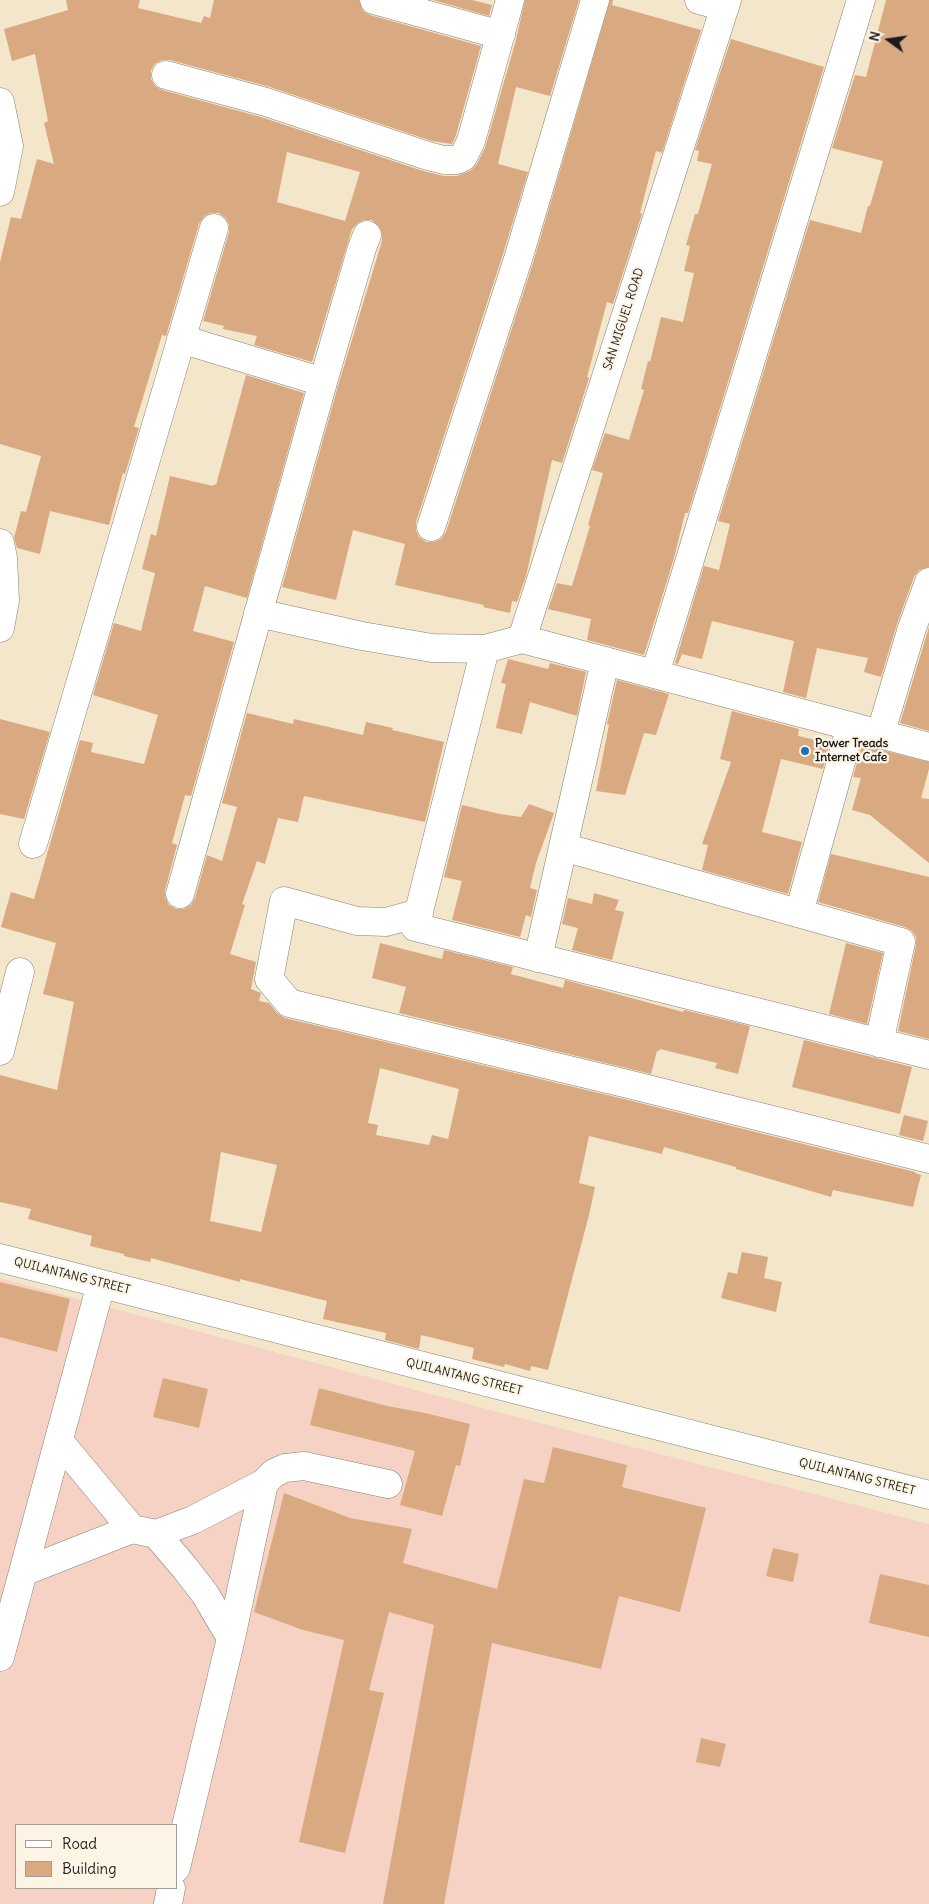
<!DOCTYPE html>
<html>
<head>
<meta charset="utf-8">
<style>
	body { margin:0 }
	#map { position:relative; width:929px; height:1904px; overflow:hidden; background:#f3e6ca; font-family:Delius,sans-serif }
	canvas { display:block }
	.legend { position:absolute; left:15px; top:1824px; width:162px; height:65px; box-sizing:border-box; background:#fcf5e5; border:1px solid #a29e95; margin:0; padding:6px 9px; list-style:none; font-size:15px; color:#1c1c1c }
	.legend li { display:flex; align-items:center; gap:10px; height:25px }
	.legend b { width:25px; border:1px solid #a29e95 }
	.north { position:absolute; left:864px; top:15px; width:50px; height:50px; -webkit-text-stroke:4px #fcf5e5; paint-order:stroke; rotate:284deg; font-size:14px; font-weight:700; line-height:20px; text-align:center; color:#1c1c1c }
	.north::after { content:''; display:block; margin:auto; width:18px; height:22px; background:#1c1c1c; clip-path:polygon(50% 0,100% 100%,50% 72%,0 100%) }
</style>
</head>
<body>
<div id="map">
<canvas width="929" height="1904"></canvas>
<ul class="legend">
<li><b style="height:6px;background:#fff"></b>Road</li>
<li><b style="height:14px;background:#d9a981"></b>Building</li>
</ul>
<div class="north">N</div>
</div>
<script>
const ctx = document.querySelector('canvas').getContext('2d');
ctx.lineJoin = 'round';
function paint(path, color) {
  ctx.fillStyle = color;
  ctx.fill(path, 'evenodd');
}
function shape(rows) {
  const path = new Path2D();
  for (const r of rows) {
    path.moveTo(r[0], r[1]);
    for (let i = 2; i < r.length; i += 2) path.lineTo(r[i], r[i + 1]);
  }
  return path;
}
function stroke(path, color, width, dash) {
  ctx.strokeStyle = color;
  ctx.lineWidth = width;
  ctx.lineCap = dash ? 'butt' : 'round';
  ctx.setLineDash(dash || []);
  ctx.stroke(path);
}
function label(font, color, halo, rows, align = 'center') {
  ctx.font = font + ' Delius,sans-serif';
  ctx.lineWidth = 4.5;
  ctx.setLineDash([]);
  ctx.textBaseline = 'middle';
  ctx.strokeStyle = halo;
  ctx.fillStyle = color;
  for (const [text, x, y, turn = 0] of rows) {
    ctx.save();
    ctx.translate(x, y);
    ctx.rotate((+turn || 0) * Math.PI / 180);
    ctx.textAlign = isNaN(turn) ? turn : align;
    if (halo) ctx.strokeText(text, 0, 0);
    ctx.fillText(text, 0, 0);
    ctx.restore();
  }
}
paint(shape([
	[0,1278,494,1411,929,1524,929,1904,0,1904],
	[16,1825,176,1825,176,1888,16,1888]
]), '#f6d2c4');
paint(shape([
	[66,0,140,0,138,8,201,23,204,16,210,18,214,0,359,0,363,11,370,15,481,46,456,135,452,144,432,141,270,87,170,60,162,60,155,64,151,70,151,79,155,86,162,90,261,117,423,171,444,176,457,176,470,171,477,164,485,148,516,40,525,0,579,0,550,96,516,87,498,164,528,172,503,254,416,522,416,530,419,537,426,542,434,542,441,539,446,532,533,263,610,0,613,0,612,5,701,30,662,153,656,151,640,213,642,214,613,304,607,302,587,377,589,378,562,463,552,460,526,576,517,602,512,601,510,613,483,607,484,605,395,585,405,544,353,530,336,600,282,587,338,386,382,241,382,233,379,226,372,220,364,220,358,223,352,229,312,362,254,345,257,336,223,329,224,326,203,321,229,232,229,225,226,218,219,213,211,213,204,216,199,224,166,336,162,335,134,427,139,428,125,474,123,473,109,525,50,511,40,554,17,548,14,538,21,511,26,512,41,456,0,444,0,262,11,217,21,219,37,159,54,164,44,123,48,121,35,54,12,61,4,29,68,10],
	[287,152,360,172,345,221,277,202],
	[433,0,472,0,492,5,489,16],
	[886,0,929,0,929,567,919,570,914,577,897,624,881,677,864,672,868,658,817,648,806,698,783,692,794,641,712,621,702,659,682,654,678,664,675,663,704,566,719,570,730,524,718,521,810,220,861,233,868,206,870,206,883,161,832,148,855,75,866,77],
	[731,39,824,67,688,513,685,513,674,558,644,655,587,640,591,619,548,609,557,583,572,586,590,526,588,525,603,473,592,470,605,433,629,440,644,390,641,389,648,361,650,362,661,317,683,322,694,273,684,271,690,246,686,245,695,214,698,214,712,164,697,161,699,151,695,150],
	[246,375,304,393,247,598,205,586,193,631,234,642,191,796,185,795,172,843,177,845,165,890,165,897,169,905,176,909,184,909,191,905,195,898,207,855,222,861,237,807,222,803,247,713,293,724,294,719,363,735,366,722,393,728,392,730,444,742,425,822,304,796,298,822,278,818,265,864,257,861,242,904,245,905,230,954,256,962,251,989,261,993,259,1001,269,1003,277,1013,285,1018,628,1100,915,1172,915,1173,921,1175,913,1207,833,1190,831,1197,736,1169,736,1167,664,1147,662,1154,589,1136,579,1183,595,1187,589,1215,548,1370,531,1366,530,1371,505,1364,504,1367,472,1359,474,1348,421,1335,419,1349,385,1340,386,1333,323,1319,327,1301,240,1279,240,1282,151,1258,150,1262,124,1256,124,1254,90,1246,92,1236,28,1219,31,1209,0,1202,0,1075,57,1090,74,1002,43,994,56,943,1,927,11,892,34,899,80,740,93,743,91,752,144,764,158,715,93,695,114,623,141,631,155,573,142,569,151,534,156,536,170,476,213,486,214,484,216,485],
	[380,1068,459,1089,448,1139,432,1135,429,1145,376,1135,378,1125,368,1123],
	[221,1152,277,1165,261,1232,210,1221],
	[929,627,929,731,900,723],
	[508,659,548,669,550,663,586,672,577,716,530,702,522,734,496,728,506,684,501,683],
	[617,680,669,694,656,735,644,733,625,795,596,791,609,725,607,724],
	[732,711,799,729,798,736,830,743,823,769,781,759,762,832,802,842,788,894,702,870,708,845,702,844,731,762,720,759],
	[0,719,50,732,24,819,0,814],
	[862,745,929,762,929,769,921,798,929,799,929,863,870,815,852,810,861,778,853,777],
	[529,804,554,813,536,863,530,888,537,890,531,917,526,915,520,937,452,920,462,881,444,877,462,805,500,814,521,817],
	[831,854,929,877,929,1039,898,1031,916,945,916,937,912,931,905,927,818,902],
	[594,893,619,900,615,910,624,912,612,960,572,950,578,928,562,924,568,898,592,904],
	[380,943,442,959,444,950,513,967,511,974,563,988,565,980,683,1012,684,1010,750,1026,738,1074,715,1068,717,1063,660,1049,659,1051,657,1051,651,1074,399,1013,406,987,372,978],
	[846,943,883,953,867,1024,829,1014],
	[804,1040,912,1067,900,1114,792,1087],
	[904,1115,928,1121,923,1141,899,1135],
	[742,1252,768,1257,764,1278,782,1282,776,1312,721,1298,728,1272,737,1274],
	[0,1282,70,1299,57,1352,0,1337],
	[163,1378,208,1389,199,1428,153,1417],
	[319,1388,387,1406,425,1413,470,1424,460,1466,456,1465,442,1516,400,1505,415,1451,310,1425],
	[553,1447,627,1465,622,1487,706,1508,680,1612,619,1596,601,1669,492,1643,444,1904,383,1904,434,1625,389,1612,369,1690,384,1693,345,1853,299,1842,344,1640,303,1630,254,1612,284,1493,350,1518,412,1529,403,1563,497,1589,524,1479,544,1483],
	[773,1548,799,1554,793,1582,766,1576],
	[880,1574,929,1585,929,1637,869,1623],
	[701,1738,726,1744,720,1767,696,1762]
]), '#d9a981');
const minor = shape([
	[374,0,501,35],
	[699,0,725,7],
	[166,75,266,102,428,156,444,160,457,160,463,157,471,141,510,0],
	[0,102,9,146,0,192],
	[181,339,323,382],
	[431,527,518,259,595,0],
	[0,543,3,558,5,600,0,628],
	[258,613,362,636,432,648,485,649,522,639,929,747],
	[522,639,727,0],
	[485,649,415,927,929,1055],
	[655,674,861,0],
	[880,735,912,628,929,582],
	[33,844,214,228],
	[563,847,901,942,879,1043],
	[180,894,323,382,362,248,367,235],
	[419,913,386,922,357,921,284,901,269,979,289,1003,632,1085,929,1159],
	[799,913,851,726],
	[538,958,605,661],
	[0,1051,20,972],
	[0,1258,929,1495],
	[59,1441,132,1529],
	[156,1534,193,1520,264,1483],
	[23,1572,132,1529,156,1534,185,1568,205,1594,231,1638],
	[0,1657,101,1284],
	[176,1868,231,1638,264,1483,274,1473,285,1468,304,1466,388,1484],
	[168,1904,171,1888]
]);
stroke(minor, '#888173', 29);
stroke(minor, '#fff', 28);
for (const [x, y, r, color] of [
	[805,751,5,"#1f6fb2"]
]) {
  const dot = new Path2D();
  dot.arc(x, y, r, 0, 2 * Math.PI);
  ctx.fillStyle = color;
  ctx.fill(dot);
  stroke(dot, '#fcf5e5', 2);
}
label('12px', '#1c1c1c', '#fcf5e5', [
	["SAN MIGUEL ROAD",624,319,-72],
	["QUILANTANG STREET",72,1276,14],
	["QUILANTANG STREET",464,1377,14],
	["QUILANTANG STREET",857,1477,14]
]);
label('bold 12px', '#1c1c1c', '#fcf5e5', [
	["Power Treads",815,744],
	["Internet Cafe",815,758]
], 'left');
</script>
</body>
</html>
